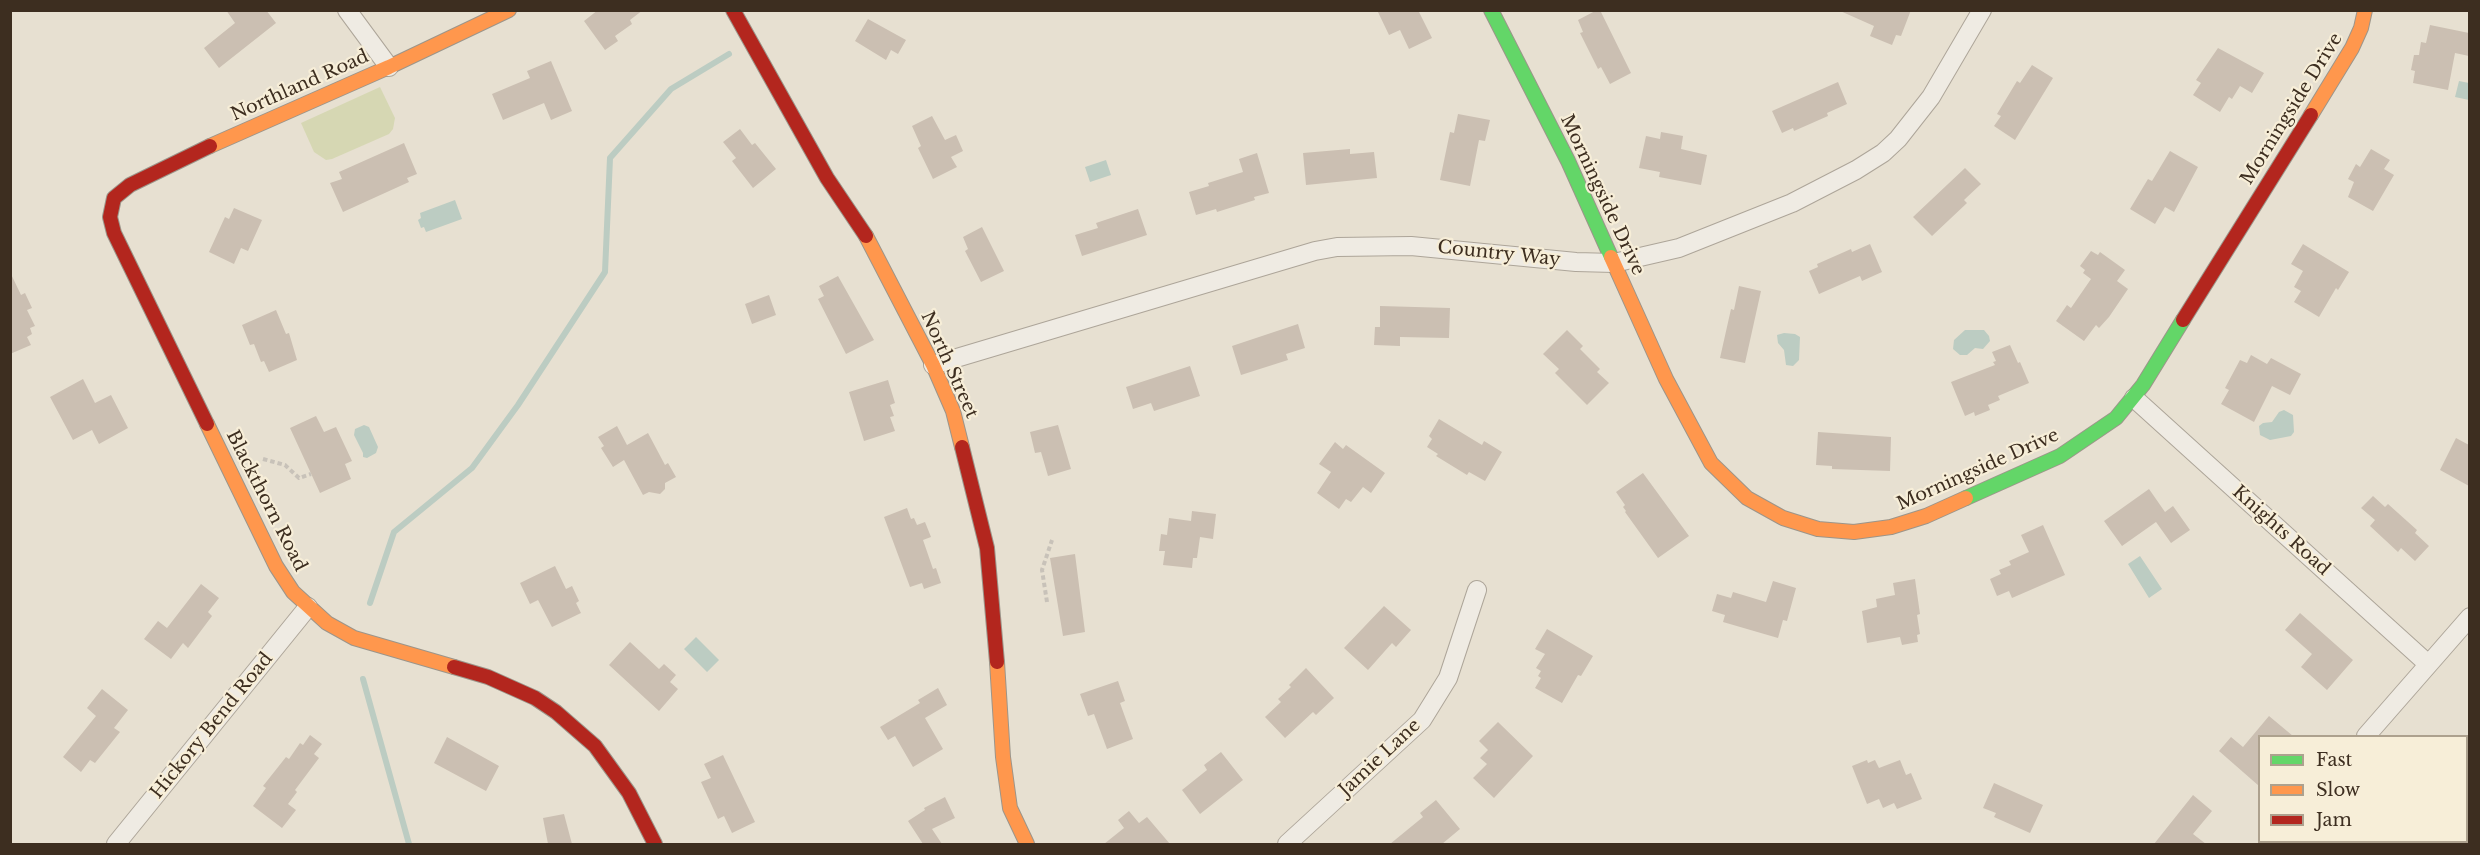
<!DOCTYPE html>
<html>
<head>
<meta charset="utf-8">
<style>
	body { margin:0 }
	#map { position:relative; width:2480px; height:855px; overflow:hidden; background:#e7e0d1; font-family:"Libre Baskerville",serif }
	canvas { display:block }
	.frame { position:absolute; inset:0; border:12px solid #3d2e20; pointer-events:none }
	.legend { position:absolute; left:2258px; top:735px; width:210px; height:108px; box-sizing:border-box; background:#f7eed8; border:2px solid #ada18e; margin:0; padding:8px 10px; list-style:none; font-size:18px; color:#3d2e20 }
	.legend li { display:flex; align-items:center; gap:12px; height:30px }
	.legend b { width:30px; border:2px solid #ada18e }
</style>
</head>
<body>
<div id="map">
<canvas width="2480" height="855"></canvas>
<div class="frame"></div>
<ul class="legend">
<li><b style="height:8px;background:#63d668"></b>Fast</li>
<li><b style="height:8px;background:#ff974d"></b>Slow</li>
<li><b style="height:8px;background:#b3261e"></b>Jam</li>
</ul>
</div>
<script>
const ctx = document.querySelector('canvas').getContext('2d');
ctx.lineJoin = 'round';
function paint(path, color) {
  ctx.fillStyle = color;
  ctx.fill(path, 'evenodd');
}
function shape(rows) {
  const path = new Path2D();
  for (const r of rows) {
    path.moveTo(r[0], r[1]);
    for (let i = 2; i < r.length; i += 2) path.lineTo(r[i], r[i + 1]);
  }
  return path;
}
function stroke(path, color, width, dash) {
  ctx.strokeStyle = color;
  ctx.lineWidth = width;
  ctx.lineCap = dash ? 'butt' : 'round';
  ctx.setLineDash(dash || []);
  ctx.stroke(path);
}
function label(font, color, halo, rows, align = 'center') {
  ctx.font = font + ' "Libre Baskerville",serif';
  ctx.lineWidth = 4.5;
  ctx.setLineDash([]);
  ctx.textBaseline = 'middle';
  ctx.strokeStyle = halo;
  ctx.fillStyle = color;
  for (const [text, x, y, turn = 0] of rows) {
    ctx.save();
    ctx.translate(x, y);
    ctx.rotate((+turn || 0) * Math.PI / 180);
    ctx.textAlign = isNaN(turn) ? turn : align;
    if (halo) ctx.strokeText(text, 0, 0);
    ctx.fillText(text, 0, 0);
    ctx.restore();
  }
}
paint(shape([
	[380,87,395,118,393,129,389,134,332,159,326,160,314,152,301,123]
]), '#d6d7b3');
paint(shape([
	[2459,81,2469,83,2469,100,2455,97],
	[1106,160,1111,175,1090,182,1085,167],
	[455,200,462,219,426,232,424,227,421,228,418,220,421,218,420,213],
	[1965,330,1984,330,1989,336,1990,341,1983,349,1975,348,1967,355,1960,355,1953,349,1954,340],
	[1784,333,1795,334,1800,337,1799,360,1793,366,1786,365,1784,350,1778,343,1777,335],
	[2284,410,2293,415,2294,432,2291,436,2270,440,2260,435,2259,426,2263,423,2272,422,2279,412],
	[364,425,369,427,378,447,376,453,367,458,363,457,363,453,354,435,355,429],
	[2140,556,2162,589,2149,598,2128,564],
	[696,637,719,660,707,672,684,649]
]), '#bcccc2');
stroke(shape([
	[370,603,394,532,472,468,518,405,605,272,610,158,671,89,729,54],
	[363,679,409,844]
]), '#bcccc2', 6);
paint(shape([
	[226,10,266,10,276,23,219,68,204,48,235,23],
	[598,10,643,10,630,20,632,24,615,36,618,41,605,50,584,21],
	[1377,10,1418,10,1432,38,1409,49,1400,30,1389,35],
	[1597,10,1600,10,1631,73,1610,84,1601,67,1598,69,1580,33,1583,32,1578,20],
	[1838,10,1911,10,1901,36,1896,35,1892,45,1870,36,1874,26],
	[868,19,906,40,898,54,891,50,886,60,855,41],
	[2430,25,2469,33,2469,56,2455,53,2448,90,2413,83,2415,71,2411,70,2414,55,2419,55,2421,42,2426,43],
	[2218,48,2264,73,2252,93,2240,86,2232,99,2229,97,2220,112,2193,95,2201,83,2196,80],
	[551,61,572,111,551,120,544,103,503,120,492,94,530,78,527,71],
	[2032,65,2053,78,2015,140,1994,126,2001,116,1997,114,2017,81,2020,83],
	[1838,82,1847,104,1827,113,1828,116,1794,131,1793,128,1782,133,1772,111],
	[1458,114,1490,120,1485,141,1479,140,1470,186,1440,180,1450,132,1454,133],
	[932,116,945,140,956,135,963,151,951,157,957,167,933,179,918,148,921,146,912,126],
	[740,129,752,145,755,143,776,169,753,188,732,161,736,158,723,142],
	[1661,132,1683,136,1681,149,1707,155,1701,185,1659,177,1660,172,1639,168,1646,136,1660,139],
	[404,143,417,174,407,178,409,182,343,212,330,183,342,179,339,172],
	[1350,149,1350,154,1374,152,1377,178,1306,185,1303,153],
	[2371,149,2390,160,2384,169,2394,175,2373,211,2348,197,2354,182,2348,179,2356,164,2360,167],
	[2170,151,2198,167,2174,212,2165,207,2155,224,2130,209,2148,179,2152,181],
	[1257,153,1269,193,1254,197,1255,200,1217,212,1216,209,1196,215,1189,192,1209,186,1208,183,1243,172,1239,159],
	[1965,168,1981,184,1964,200,1967,203,1932,236,1913,217],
	[234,208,262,220,248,251,241,248,234,264,209,252,225,217,229,219],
	[1138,209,1147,235,1082,256,1075,235,1098,228,1096,223],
	[982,227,1004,271,981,282,965,251,968,249,963,237],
	[1870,244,1882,272,1862,281,1860,276,1819,294,1809,271,1818,267,1817,264,1851,249,1852,252],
	[2303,244,2349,272,2338,290,2336,288,2319,317,2294,302,2301,291,2294,287,2303,271,2291,264],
	[2091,251,2098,255,2100,252,2125,270,2117,281,2128,289,2109,317,2099,328,2096,325,2084,341,2056,321,2067,305,2071,308,2091,279,2083,273,2085,270,2080,266],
	[10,272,21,295,25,293,32,308,27,310,35,326,30,328,32,334,27,337,31,345,10,354],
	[838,276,874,340,846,354,818,299,824,296,819,286],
	[1739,286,1761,291,1745,363,1720,358,1731,309,1734,310],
	[769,295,776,315,752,324,745,304],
	[1380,306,1450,308,1449,338,1400,337,1400,346,1374,345,1375,327,1380,327],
	[276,310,286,334,289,333,297,360,269,372,264,361,261,362,254,344,250,345,242,325],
	[1298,324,1305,348,1286,354,1288,360,1241,375,1232,346],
	[1567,330,1583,346,1580,349,1600,369,1597,372,1609,383,1587,405,1555,373,1559,369,1543,354],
	[2010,345,2018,363,2020,362,2029,383,1998,396,2000,400,1988,405,1990,410,1975,416,1974,412,1965,416,1951,382,1995,365,1993,362,1996,361,1992,352],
	[2251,355,2267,364,2271,358,2301,374,2290,395,2272,386,2254,422,2221,404,2229,390,2225,388,2240,360,2247,363],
	[1190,366,1200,396,1154,411,1151,403,1133,409,1126,387],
	[83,379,95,403,111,395,128,428,99,444,92,430,73,440,50,397],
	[888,380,895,403,890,405,894,416,890,417,895,431,864,441,849,392],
	[316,416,324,432,336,427,352,461,345,464,351,479,320,493,290,428],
	[1439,419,1482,445,1484,441,1502,452,1485,481,1469,472,1467,475,1436,456,1438,454,1427,447,1432,439,1429,436],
	[1058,425,1071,469,1048,476,1041,452,1035,453,1030,432],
	[617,426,627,445,648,433,665,465,668,463,676,477,665,483,665,489,660,494,649,492,643,495,624,460,613,467,601,448,604,446,598,437],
	[1818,432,1891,437,1890,471,1832,469,1832,466,1816,465],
	[2456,438,2469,445,2469,486,2440,470],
	[1335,442,1343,449,1346,445,1385,473,1371,493,1363,487,1351,502,1346,499,1339,509,1317,493,1331,472,1319,464],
	[1643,473,1689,536,1658,558,1625,512,1626,511,1623,507,1625,505,1616,492],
	[2149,489,2165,512,2173,506,2190,530,2171,543,2156,522,2122,546,2104,521],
	[2373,496,2385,507,2388,504,2417,530,2415,533,2429,546,2415,561,2401,548,2398,552,2370,526,2375,520,2361,508],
	[907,508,911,519,914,518,917,525,925,522,931,537,923,540,933,569,936,568,941,583,924,589,922,583,910,587,884,517],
	[1192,511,1216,514,1213,539,1200,537,1197,558,1193,558,1192,568,1163,565,1165,551,1159,551,1161,534,1167,535,1169,518,1191,521],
	[2043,525,2065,575,2012,598,2009,591,1997,596,1990,579,2001,574,1999,570,2011,565,2009,561,2029,552,2021,535],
	[1075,554,1085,632,1063,636,1050,558],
	[555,566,566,589,572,586,579,601,576,603,581,613,552,627,538,600,530,604,520,583],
	[1915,579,1920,614,1917,615,1920,634,1917,635,1918,642,1902,645,1900,637,1867,643,1862,611,1877,607,1876,599,1895,595,1893,583],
	[1773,581,1796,588,1787,621,1783,620,1778,638,1723,622,1725,615,1712,611,1717,594,1731,598,1733,592,1766,602],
	[201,584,219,598,208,612,212,616,188,648,183,643,171,659,144,639,158,621,167,628],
	[1384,606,1411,630,1396,647,1392,643,1368,670,1344,648],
	[2300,613,2353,660,2327,690,2301,667,2312,654,2285,630],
	[1547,629,1593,656,1581,676,1578,675,1562,703,1535,688,1541,678,1538,676,1541,671,1536,668,1545,654,1535,649],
	[630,642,659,669,664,664,676,675,670,682,678,689,659,711,609,665],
	[1306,668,1334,698,1316,715,1313,712,1285,738,1265,717,1281,702,1278,699,1291,687,1289,685],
	[1118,681,1125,701,1120,703,1133,739,1107,749,1094,714,1088,716,1080,694],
	[938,688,947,705,925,718,943,749,913,767,895,736,888,740,880,727,920,703,918,700],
	[102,689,128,710,114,728,120,732,95,763,90,760,81,772,63,757,96,716,87,708],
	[2269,716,2293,736,2259,736,2259,786,2219,751,2231,737,2243,747],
	[1498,722,1533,756,1494,798,1473,778,1487,764,1480,758,1488,750,1479,741],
	[310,735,322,744,314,754,319,758,295,790,297,792,288,804,296,810,282,828,253,806,266,788,263,786,286,757,289,759,300,743,303,745],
	[447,737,499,766,486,791,434,763],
	[1221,752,1243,780,1200,814,1182,790,1207,770,1204,765],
	[723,755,755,822,732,833,724,816,718,819,701,782,711,778,704,764],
	[1867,760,1868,763,1875,760,1879,768,1900,760,1906,775,1911,773,1922,799,1897,809,1894,803,1883,808,1879,799,1867,804,1852,766],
	[1994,783,2043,805,2030,833,1994,817,1996,813,1983,808],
	[2193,795,2212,811,2193,834,2206,844,2154,844],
	[945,797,955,818,932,829,942,844,923,844,908,821,925,810,924,808],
	[1436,800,1460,829,1442,844,1390,844,1423,817,1420,813],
	[1129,811,1139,823,1147,817,1170,844,1104,844,1124,828,1118,820],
	[564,814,572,844,548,844,543,818]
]), '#cbbfb2');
const street = shape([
	[347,10,389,67],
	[933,365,1315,251,1337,247,1411,246,1576,262,1614,263,1679,248,1792,203,1856,170,1883,153,1898,139,1931,97,1982,10],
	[2134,398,2428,664],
	[2366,736,2470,617],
	[116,844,308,607],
	[1287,844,1422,720,1448,678,1477,590],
	[2272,844,2275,842]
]);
const fast = shape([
	[1491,10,1568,161,1611,257],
	[1966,498,2060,456,2116,418,2143,385,2183,320]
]);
const slow = shape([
	[2311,115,2352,48,2361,28,2365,10],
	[210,146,389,67,509,10],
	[866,236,933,365,953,411,962,447],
	[1611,257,1666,379,1711,463,1747,498,1783,518,1818,529,1854,532,1891,527,1926,516,1966,498],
	[207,424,276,566,293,592,327,623,354,638,454,667],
	[997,662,1003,757,1010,808,1027,844]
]);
const jam = shape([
	[733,10,827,178,866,236],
	[2183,320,2311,115],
	[207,424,114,233,110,217,114,198,130,185,210,146],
	[962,447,987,548,997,662],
	[454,667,488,677,535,698,556,712,595,746,629,793,655,844]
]);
stroke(street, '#ada599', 20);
stroke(fast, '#9c958a', 16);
stroke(slow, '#9c958a', 16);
stroke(jam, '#9c958a', 16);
stroke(shape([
	[263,459,285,465,299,478,311,474],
	[1047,602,1042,570,1052,540]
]), '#c8c2b9', 4, [4.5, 3]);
stroke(street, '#efebe3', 18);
stroke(fast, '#63d668', 14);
stroke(slow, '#ff974d', 14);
stroke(jam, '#b3261e', 14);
label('18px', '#3d2e20', '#f7eed8', [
	["Northland Road",300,86,-24],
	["Morningside Drive",2292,109,-58],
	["Morningside Drive",1602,195,65],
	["Country Way",1499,254,6],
	["North Street",949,365,66],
	["Morningside Drive",1978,470,-24],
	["Blackthorn Road",266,501,63],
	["Knights Road",2281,531,42],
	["Hickory Bend Road",212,726,-51],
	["Jamie Lane",1380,758,-43]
]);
</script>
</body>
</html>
